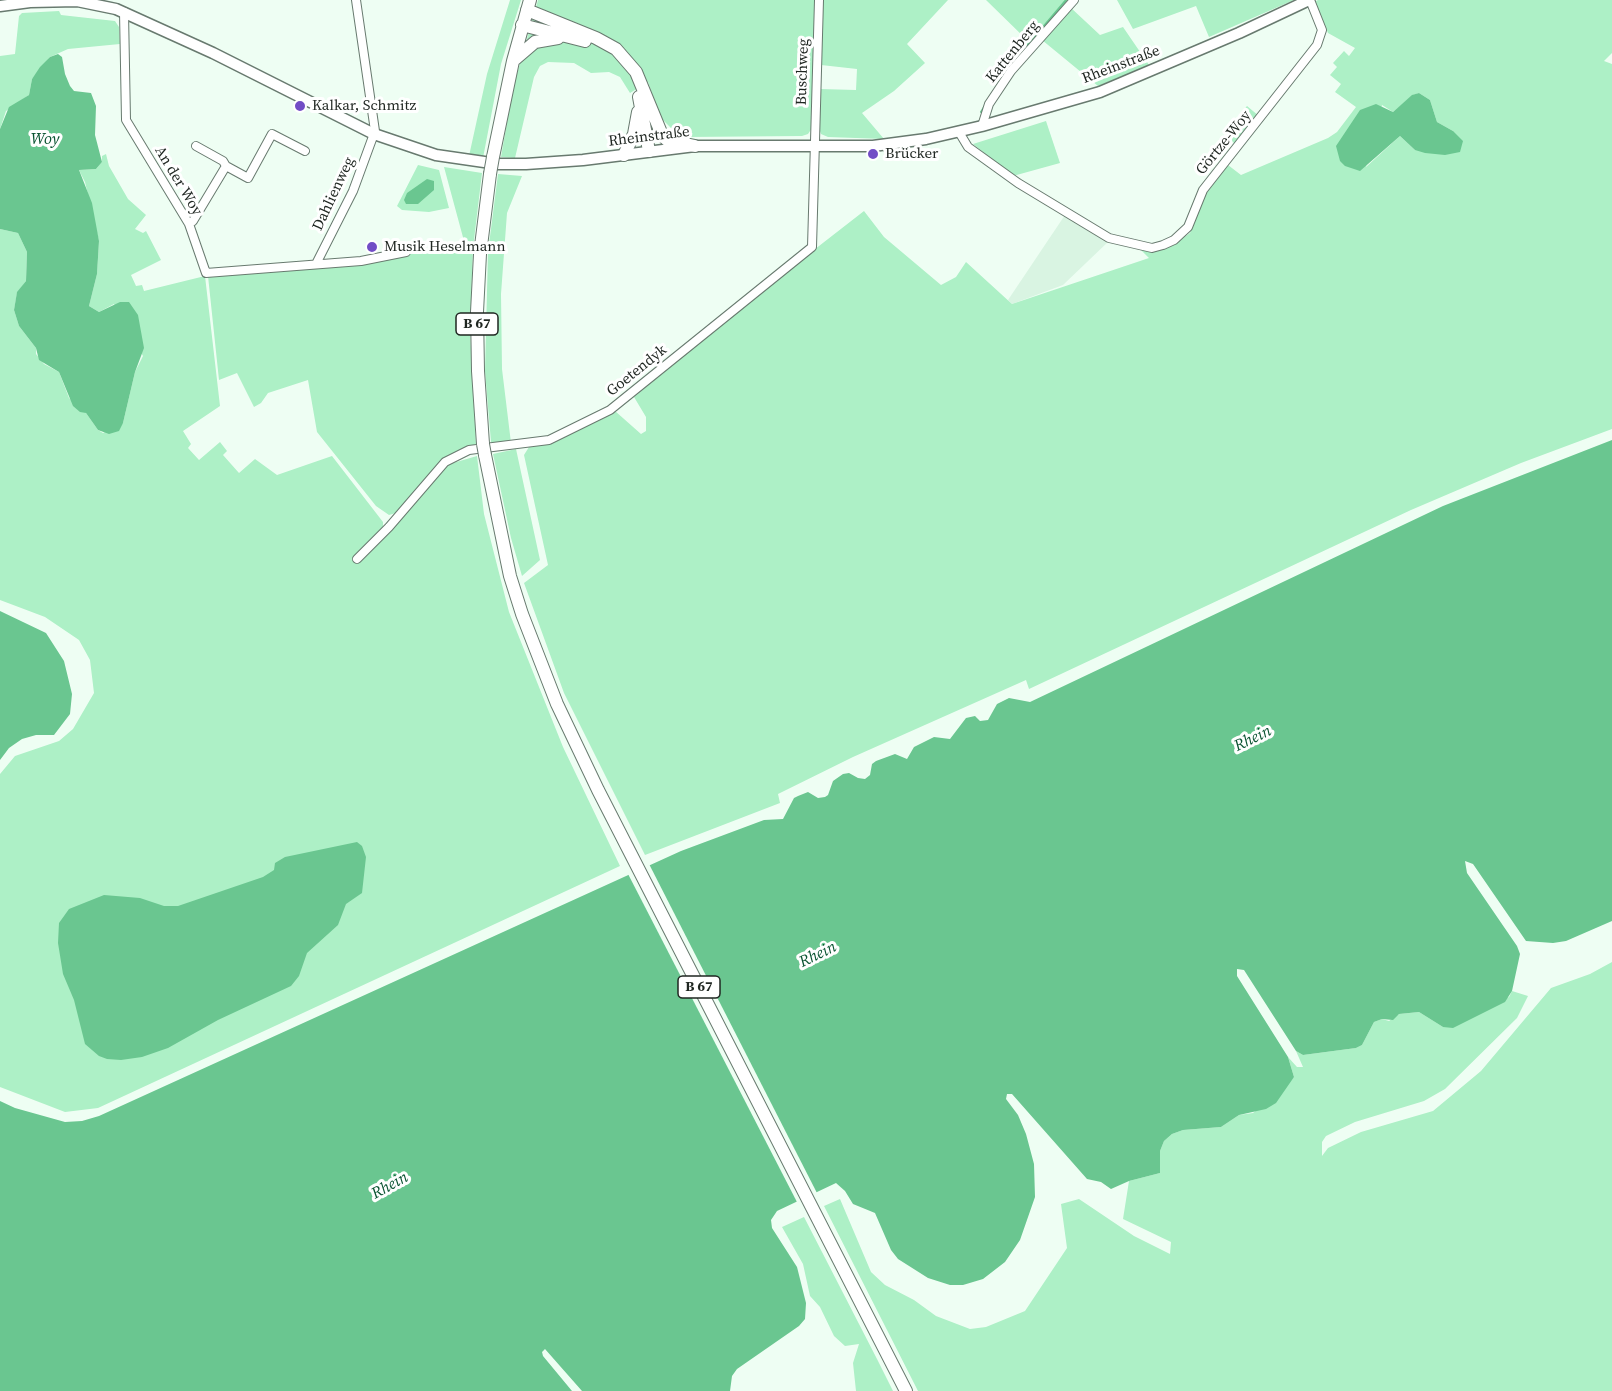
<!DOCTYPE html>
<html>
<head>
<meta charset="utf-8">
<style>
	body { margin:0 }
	canvas { display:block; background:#eefef3 }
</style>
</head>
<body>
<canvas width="1612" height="1391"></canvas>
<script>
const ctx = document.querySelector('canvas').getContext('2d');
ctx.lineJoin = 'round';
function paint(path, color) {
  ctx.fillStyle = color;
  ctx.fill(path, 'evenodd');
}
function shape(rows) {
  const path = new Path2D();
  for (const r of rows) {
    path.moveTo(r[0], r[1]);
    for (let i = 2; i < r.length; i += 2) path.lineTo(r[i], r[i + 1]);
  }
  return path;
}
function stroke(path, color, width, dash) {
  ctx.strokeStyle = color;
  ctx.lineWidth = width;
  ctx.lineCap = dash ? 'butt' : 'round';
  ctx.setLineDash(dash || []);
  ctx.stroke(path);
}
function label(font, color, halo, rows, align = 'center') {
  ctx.font = font + ' "Source Serif 4",serif';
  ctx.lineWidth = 6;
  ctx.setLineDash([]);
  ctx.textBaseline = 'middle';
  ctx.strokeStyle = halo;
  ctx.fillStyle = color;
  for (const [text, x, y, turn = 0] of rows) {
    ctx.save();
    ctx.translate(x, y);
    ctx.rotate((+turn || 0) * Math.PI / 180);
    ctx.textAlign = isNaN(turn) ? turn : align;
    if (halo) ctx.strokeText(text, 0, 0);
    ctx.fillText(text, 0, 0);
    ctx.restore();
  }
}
paint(shape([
	[1065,215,1109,241,1063,285,1012,304,1008,300]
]), '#d9f4e2');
paint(shape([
	[510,0,521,0,501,64,483,158,469,156,487,74],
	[538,0,816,0,812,128,808,134,802,136,686,137,676,133,660,117,648,82,630,93,620,77,609,72,591,73,574,63,548,62,540,66,534,77,515,158,501,157,513,88],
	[823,0,948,0,907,44,925,63,894,91,862,113,884,139,828,137,821,134,819,128,820,89,856,90,857,69,821,65],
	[986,0,1068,0,1010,68,1007,66,1028,41],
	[1117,0,1294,0,1209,37,1196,6,1133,29],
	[1318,0,1612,0,1612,53,1604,61,1612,64,1612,429,1521,463,1411,510,1029,689,1026,680,853,757,778,794,780,803,645,855,564,693,524,583,548,565,524,455,529,447,550,443,615,411,641,434,646,431,646,417,634,397,738,309,864,211,884,237,941,285,956,277,966,262,1012,304,1149,258,1140,249,1159,249,1176,243,1190,233,1206,192,1228,165,1241,175,1328,138,1337,132,1356,107,1335,92,1341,84,1330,75,1337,67,1333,63,1344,51,1349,56,1355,48,1328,33,1319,11,1308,5],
	[1419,93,1430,100,1437,122,1453,131,1415,150,1400,136,1366,167,1382,105,1393,112,1413,95],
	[1070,7,1100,35,1123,27,1149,65,1098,86,1042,40],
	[59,11,61,15,115,21,119,27,120,44,68,49,50,57,32,79,29,95,6,111,0,129,0,56,15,54,19,16,22,13],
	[1247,106,1259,116,1236,145,1224,133],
	[1046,121,1060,163,1013,176,973,144],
	[106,154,109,166,128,199,146,215,135,229,143,233,146,231,161,260,131,275,136,286,142,285,144,291,205,276,220,406,183,431,191,444,188,448,199,460,220,442,227,451,223,455,239,473,255,459,277,475,332,456,383,522,383,530,372,544,378,544,446,465,477,456,484,514,509,612,563,747,620,866,98,1108,65,1112,0,1087,0,774,15,756,59,741,73,729,94,693,90,660,79,640,45,617,0,600,0,229,18,233,27,252,26,281,17,293,14,310,19,326,36,348,36,354,44,364,59,372,69,398,86,413,98,430,103,433,123,423,135,372,143,356,114,304,99,312,89,306,97,274,99,241,85,182,79,170,96,169,102,162,102,156],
	[418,165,439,170,449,208,429,212,402,210,397,206],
	[444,167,482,173,473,248,470,330,476,444,443,459,399,512,389,515,376,506,317,432,308,380,268,393,261,403,254,407,237,373,219,380,208,276,362,263,464,241],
	[498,174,522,176,507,213,501,294,502,369,511,443,491,442,485,371,488,252],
	[516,449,540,560,522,576,511,538,493,454],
	[1612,962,1612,1391,918,1391,824,1206,840,1199,871,1272,885,1285,914,1300,936,1316,970,1329,986,1327,1025,1311,1067,1248,1061,1204,1079,1199,1134,1236,1170,1254,1171,1242,1123,1219,1129,1181,1160,1173,1160,1151,1164,1141,1172,1134,1183,1130,1221,1127,1239,1115,1253,1113,1294,1077,1288,1057,1297,1067,1303,1067,1296,1051,1303,1055,1356,1048,1362,1045,1374,1022,1382,1019,1389,1021,1399,1014,1419,1012,1443,1027,1509,997,1512,991,1528,996,1517,1018,1445,1089,1424,1101,1355,1122,1326,1136,1322,1142,1322,1156,1328,1148,1361,1132,1433,1111,1481,1071,1551,988,1590,974],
	[804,1217,877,1359,893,1391,856,1391,853,1363,859,1344,845,1346,834,1336,820,1307,810,1296,803,1264,782,1227]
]), '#adf0c6');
paint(shape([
	[58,54,62,57,65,74,70,86,74,91,91,93,96,106,95,135,102,162,96,169,79,170,92,203,99,241,97,274,89,306,99,312,120,302,129,302,138,315,144,348,135,372,123,423,119,431,109,434,98,430,86,413,80,412,73,406,59,372,39,360,36,348,19,326,14,310,17,292,26,281,27,252,18,233,0,229,0,129,9,107,29,95,32,79,40,67,50,57],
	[1419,93,1430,100,1437,122,1453,131,1463,141,1460,152,1445,155,1425,153,1415,150,1400,136,1360,171,1345,166,1340,161,1336,146,1360,110,1376,104,1393,112,1412,95],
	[427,179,434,181,434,190,418,204,406,204,404,200,407,193],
	[1612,440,1612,921,1566,941,1553,943,1526,941,1473,864,1465,861,1467,873,1517,946,1520,954,1512,991,1505,1002,1453,1028,1443,1027,1419,1012,1399,1014,1393,1020,1382,1019,1374,1022,1362,1045,1356,1048,1303,1055,1296,1051,1244,970,1237,969,1237,976,1288,1057,1294,1077,1276,1103,1266,1109,1239,1115,1221,1127,1183,1130,1172,1134,1164,1141,1160,1151,1160,1173,1129,1181,1111,1189,1101,1182,1087,1179,1012,1094,1007,1094,1006,1099,1018,1115,1026,1134,1034,1164,1035,1197,1020,1240,1005,1262,983,1279,963,1285,950,1285,928,1278,898,1259,891,1250,875,1213,853,1204,845,1191,836,1183,777,1211,771,1220,772,1228,797,1267,806,1303,805,1319,799,1326,737,1369,732,1376,730,1391,582,1391,545,1349,542,1352,543,1356,572,1391,0,1391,0,1101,15,1108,65,1122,82,1121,99,1116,681,851,764,820,783,819,794,798,798,796,808,792,818,798,825,797,828,795,833,781,843,774,849,773,858,778,865,779,870,775,872,764,876,761,895,754,907,759,914,747,934,737,950,739,966,718,975,716,980,721,988,720,997,704,1009,698,1030,702,1443,506],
	[0,611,46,633,64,661,72,694,70,714,54,735,36,735,22,739,9,748,0,760],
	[357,842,362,846,366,857,362,893,346,904,338,925,307,953,299,976,291,986,218,1020,168,1048,142,1057,121,1060,107,1059,99,1056,85,1044,74,1000,63,974,58,943,59,923,69,909,104,895,140,898,164,906,178,906,263,877,274,870,275,863,285,857]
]), '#6ac690');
paint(shape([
	[648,862,818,1195,798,1204,627,872]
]), '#eefef3');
stroke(shape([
	[1027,46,1066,0],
	[1001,79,1019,55],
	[981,112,986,104]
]), '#6ac690', 2);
const street = shape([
	[124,12,126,120,189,224,206,273,361,261,406,252],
	[982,126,989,104,1011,71,1074,0],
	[959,132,968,147,1018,183,1109,238,1152,248,1163,245,1174,240,1188,227,1203,190,1317,45,1322,30,1310,0],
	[196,146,223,161,226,166],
	[189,224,193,221,226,166,248,178,272,134,305,151],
	[316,264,353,191,375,131,356,0],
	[357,559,389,527,445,462,469,450,549,440,610,410,812,247,819,0]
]);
const secondary = shape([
	[0,6,30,2,77,1,116,9,213,53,374,134,436,155,498,164,526,164,583,160,695,146,873,146,926,139,982,126,1100,92,1239,33,1309,0]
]);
const primary = shape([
	[527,10,596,38,616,49,636,72,662,135,667,140,695,146],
	[522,25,585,41],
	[514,60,535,42,558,38],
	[639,97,649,151],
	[624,155,634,134,638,112],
	[493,157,513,61,530,0],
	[483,444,478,371,477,312,480,254,490,174],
	[485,455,510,576,522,614,557,704,598,790,906,1391]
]);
stroke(street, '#687a6f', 10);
stroke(secondary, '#687a6f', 13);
stroke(primary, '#687a6f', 14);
stroke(street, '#fff', 8);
stroke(secondary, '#fff', 10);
stroke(primary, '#fff', 12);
const primaryBridge = shape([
	[490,174,493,157],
	[483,444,485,455]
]);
stroke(primaryBridge, '#687a6f', 14, []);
stroke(primaryBridge, '#fff', 12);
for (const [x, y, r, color] of [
	[300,106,6,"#724dc6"],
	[873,154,6,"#724dc6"],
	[372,247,6,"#724dc6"]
]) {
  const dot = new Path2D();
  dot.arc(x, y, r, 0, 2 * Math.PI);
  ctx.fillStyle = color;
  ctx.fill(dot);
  stroke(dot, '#fff', 2);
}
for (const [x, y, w] of [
	[477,324,42],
	[699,987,42]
]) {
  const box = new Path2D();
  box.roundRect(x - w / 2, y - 11, w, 22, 4.5);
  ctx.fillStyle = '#fff';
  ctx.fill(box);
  stroke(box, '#1f2621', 1.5);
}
label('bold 14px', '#1f2621', null, [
	["B 67",477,324],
	["B 67",699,987]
]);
label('15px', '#1f2621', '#fff', [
	["Kattenberg",1013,52,-51],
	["Rheinstraße",1121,65,-21],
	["Buschweg",803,72,-88],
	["Rheinstraße",649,137,-7],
	["Görtze-Woy",1224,143,-51],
	["An der Woy",178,181,59],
	["Dahlienweg",334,194,-65],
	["Goetendyk",637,371,-39]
]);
label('15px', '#1f2621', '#fff', [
	["Kalkar, Schmitz",312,106],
	["Brücker",885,154],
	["Musik Heselmann",384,247]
], 'left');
label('italic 16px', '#095331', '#fff', [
	["Woy",45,140],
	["Rhein",1253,739,-26],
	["Rhein",818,955,-26],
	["Rhein",390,1186,-29]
]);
</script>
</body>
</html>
